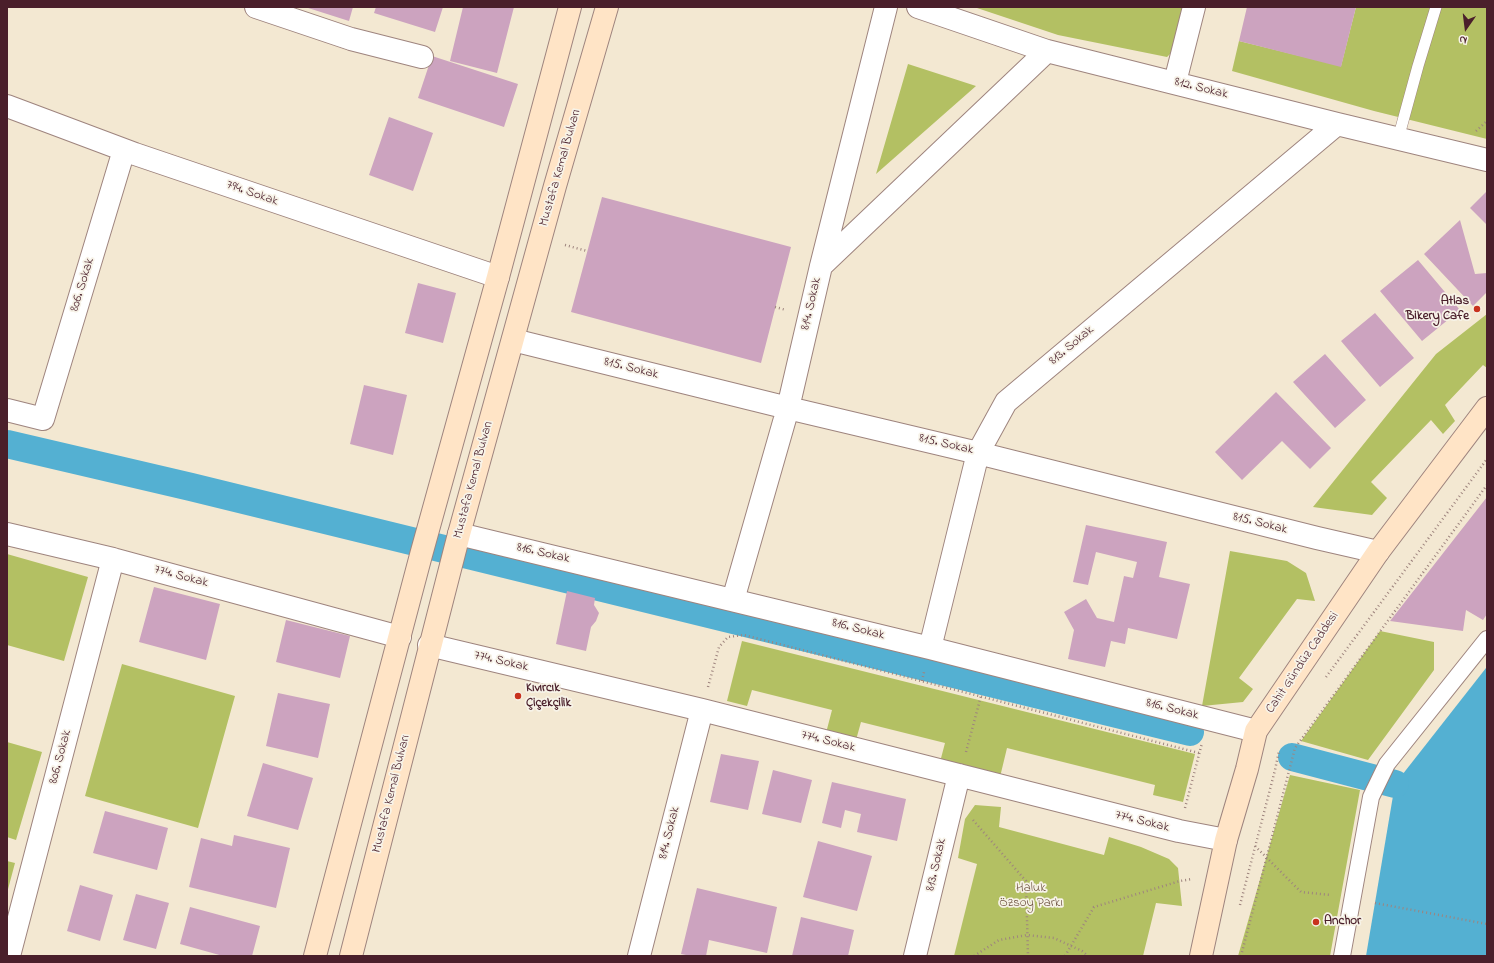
<!DOCTYPE html>
<html>
<head>
<meta charset="utf-8">
<style>
	body { margin:0 }
	#map { position:relative; width:1494px; height:963px; overflow:hidden; background:#f3e8d2; font-family:"Indie Flower",sans-serif }
	canvas { display:block }
	.frame { position:absolute; inset:0; border:8px solid #4a1f2b; pointer-events:none }
	.north { position:absolute; left:1446px; top:8px; width:40px; height:40px; -webkit-text-stroke:3px #f7f3e8; paint-order:stroke; rotate:194deg; font-size:11px; font-weight:700; line-height:16px; text-align:center; color:#4a1f2b }
	.north::after { content:''; display:block; margin:auto; width:14px; height:18px; background:#4a1f2b; clip-path:polygon(50% 0,100% 100%,50% 72%,0 100%) }
</style>
</head>
<body>
<div id="map">
<canvas width="1494" height="963"></canvas>
<div class="frame"></div>
<div class="north">N</div>
</div>
<script>
const ctx = document.querySelector('canvas').getContext('2d');
ctx.lineJoin = 'round';
function paint(path, color) {
  ctx.fillStyle = color;
  ctx.fill(path, 'evenodd');
}
function shape(rows) {
  const path = new Path2D();
  for (const r of rows) {
    path.moveTo(r[0], r[1]);
    for (let i = 2; i < r.length; i += 2) path.lineTo(r[i], r[i + 1]);
  }
  return path;
}
function stroke(path, color, width, dash) {
  ctx.strokeStyle = color;
  ctx.lineWidth = width;
  ctx.lineCap = dash ? 'butt' : 'round';
  ctx.setLineDash(dash || []);
  ctx.stroke(path);
}
function label(font, color, halo, rows, align = 'center') {
  ctx.font = font + ' "Indie Flower",sans-serif';
  ctx.lineWidth = 3.5;
  ctx.setLineDash([]);
  ctx.textBaseline = 'middle';
  ctx.strokeStyle = halo;
  ctx.fillStyle = color;
  for (const [text, x, y, turn = 0] of rows) {
    ctx.save();
    ctx.translate(x, y);
    ctx.rotate((+turn || 0) * Math.PI / 180);
    ctx.textAlign = isNaN(turn) ? turn : align;
    if (halo) ctx.strokeText(text, 0, 0);
    ctx.fillText(text, 0, 0);
    ctx.restore();
  }
}
paint(shape([
	[974,7,1186,7,1176,48,1167,57,1058,35],
	[1356,7,1487,7,1487,139,1374,111,1232,71,1239,41,1341,66],
	[908,64,976,86,876,174],
	[1487,314,1487,368,1483,365,1445,405,1455,421,1443,434,1431,420,1371,482,1387,498,1372,515,1313,507,1436,354],
	[1230,551,1287,561,1306,573,1315,601,1297,599,1239,678,1253,689,1243,702,1202,706],
	[7,554,88,577,64,661,7,645],
	[1380,631,1434,642,1434,670,1368,760,1301,741],
	[742,641,1195,754,1183,802,1153,795,1155,785,1007,748,1000,777,940,762,945,743,861,722,856,740,826,733,832,710,752,690,747,706,727,701],
	[122,664,235,696,198,828,85,796],
	[7,742,42,752,16,840,7,837],
	[1290,775,1360,790,1330,956,1238,956],
	[975,805,1001,807,999,827,1104,855,1109,837,1141,847,1169,859,1178,868,1182,906,1156,903,1143,956,954,956,977,864,958,858,965,819],
	[7,861,15,863,7,893]
]), '#b3c063');
paint(shape([
	[1486,668,1487,668,1487,956,1366,956,1395,784]
]), '#54b0d2');
stroke(shape([
	[7,444,191,487,1190,732],
	[1292,757,1395,784]
]), '#54b0d2', 28);
paint(shape([
	[305,7,353,7,349,21],
	[376,7,443,7,435,32,374,13],
	[463,7,514,7,497,73,450,61],
	[1247,7,1356,7,1341,67,1239,41],
	[432,56,518,84,504,127,418,98],
	[389,117,433,133,413,191,369,175],
	[1487,191,1487,225,1470,208],
	[602,197,791,247,761,363,571,312],
	[1460,220,1475,274,1487,273,1487,292,1473,306,1424,254],
	[1418,260,1460,310,1422,341,1380,291],
	[418,283,456,293,443,343,405,333],
	[1375,313,1414,358,1380,387,1341,341],
	[1325,354,1366,400,1335,428,1293,382],
	[364,385,407,395,393,455,350,444],
	[1276,392,1331,448,1310,469,1282,441,1242,480,1215,452],
	[1487,497,1487,614,1483,620,1466,610,1463,631,1390,621],
	[1086,525,1167,542,1159,577,1190,584,1177,639,1128,628,1125,644,1111,641,1105,667,1068,659,1074,630,1064,612,1086,599,1097,618,1114,622,1124,576,1133,578,1137,562,1096,552,1088,585,1073,582],
	[154,587,220,604,206,660,139,642],
	[567,591,595,598,594,605,599,613,596,621,591,627,586,651,556,644],
	[286,620,350,636,340,678,276,662],
	[278,693,330,704,318,758,266,746],
	[721,754,759,761,748,810,710,802],
	[263,763,313,778,298,830,247,816],
	[773,770,812,780,801,823,762,814],
	[832,782,906,799,897,841,857,832,861,814,845,810,841,828,822,823],
	[105,811,168,828,157,870,93,853],
	[234,835,290,848,276,908,189,887,201,838,232,846],
	[818,841,872,856,857,911,803,897],
	[80,885,113,895,100,941,67,931],
	[697,888,777,907,767,953,709,940,706,956,691,956,681,954],
	[136,894,169,903,156,949,123,940],
	[190,907,260,926,252,956,223,956,180,944],
	[801,917,854,930,848,956,792,956]
]), '#cca3bf');
const service = shape([
	[1398,139,1418,66,1436,7]
]);
const pedestrian = shape([
	[1342,956,1371,797,1387,764,1487,639]
]);
const minor = shape([
	[256,7,351,39,422,57],
	[918,7,1047,51,1337,124,1487,160],
	[1175,82,1194,7],
	[7,106,135,154,498,277],
	[821,266,1047,51],
	[513,340,788,408,978,453,1317,538,1378,552],
	[7,410,43,419,124,150],
	[7,534,113,559,400,637],
	[459,534,930,648,1256,731],
	[733,600,788,408,821,266,886,7],
	[429,645,702,710,1179,831,1226,840],
	[930,648,978,453,1006,402,1337,124],
	[9,956,113,559],
	[639,956,702,710],
	[915,956,959,775]
]);
const secondary = shape([
	[315,956,421,555,498,277,570,7],
	[351,956,459,534,555,186,607,7],
	[1201,956,1226,840,1247,769,1256,731,1378,552,1487,408]
]);
stroke(service, '#9e847e', 12);
stroke(pedestrian, '#9e847e', 18);
stroke(minor, '#9e847e', 24);
stroke(secondary, '#9e847e', 24);
stroke(shape([
	[1476,131,1487,121],
	[565,245,587,251],
	[775,307,786,310],
	[1326,677,1487,459],
	[922,681,924,672],
	[708,687,719,647,728,637,744,635,1199,753],
	[966,752,981,696],
	[1185,808,1202,743],
	[973,820,1026,881,1028,956],
	[1255,846,1301,892,1331,895],
	[1375,903,1487,924],
	[1240,905,1275,770,1279,751],
	[974,956,999,940,1027,935,1054,938,1082,951,1088,956],
	[1065,956,1094,907,1180,881,1192,879],
	[1241,956,1295,748,1487,485]
]), '#9e847e', 2.5, [1, 3]);
stroke(service, '#fff', 11);
stroke(pedestrian, '#fff', 16);
stroke(minor, '#fff', 22);
stroke(secondary, '#ffe4c6', 22);
for (const [x, y, r, color] of [
	[1477,309,4,"#c8321e"],
	[518,696,4,"#c8321e"],
	[1316,922,4,"#c8321e"]
]) {
  const dot = new Path2D();
  dot.arc(x, y, r, 0, 2 * Math.PI);
  ctx.fillStyle = color;
  ctx.fill(dot);
  stroke(dot, '#f7f3e8', 1.5);
}
label('13px', '#4a1f2b', '#f7f3e8', [
	["812. Sokak",1201,89,14],
	["Mustafa Kemal Bulvarı",561,168,-74],
	["794. Sokak",252,194,19],
	["806. Sokak",83,285,-73],
	["814. Sokak",812,304,-77],
	["813. Sokak",1072,346,-40],
	["815. Sokak",631,369,14],
	["815. Sokak",946,445,13],
	["Mustafa Kemal Bulvarı",474,480,-75],
	["815. Sokak",1260,524,14],
	["816. Sokak",543,554,13],
	["774. Sokak",181,577,15],
	["816. Sokak",858,630,14],
	["774. Sokak",501,662,13],
	["Cahit Gündüz Caddesi",1303,663,-56],
	["816. Sokak",1172,710,14],
	["774. Sokak",828,742,14],
	["806. Sokak",61,757,-75],
	["Mustafa Kemal Bulvarı",392,794,-76],
	["774. Sokak",1142,822,14],
	["814. Sokak",670,833,-76],
	["813. Sokak",937,865,-77]
]);
label('bold 13px', '#4a1f2b', '#f7f3e8', [
	["Atlas",1469,302,"right"],
	["Bikery Cafe",1469,317,"right"],
	["Kıvırcık",526,689],
	["Çiçekçilik",526,704],
	["Anchor",1324,922]
], 'left');
label('13px', '#6a4f3c', '#f7f3e8', [
	["Haluk",1031,889],
	["Özsoy Parkı",1031,904]
]);
</script>
</body>
</html>
